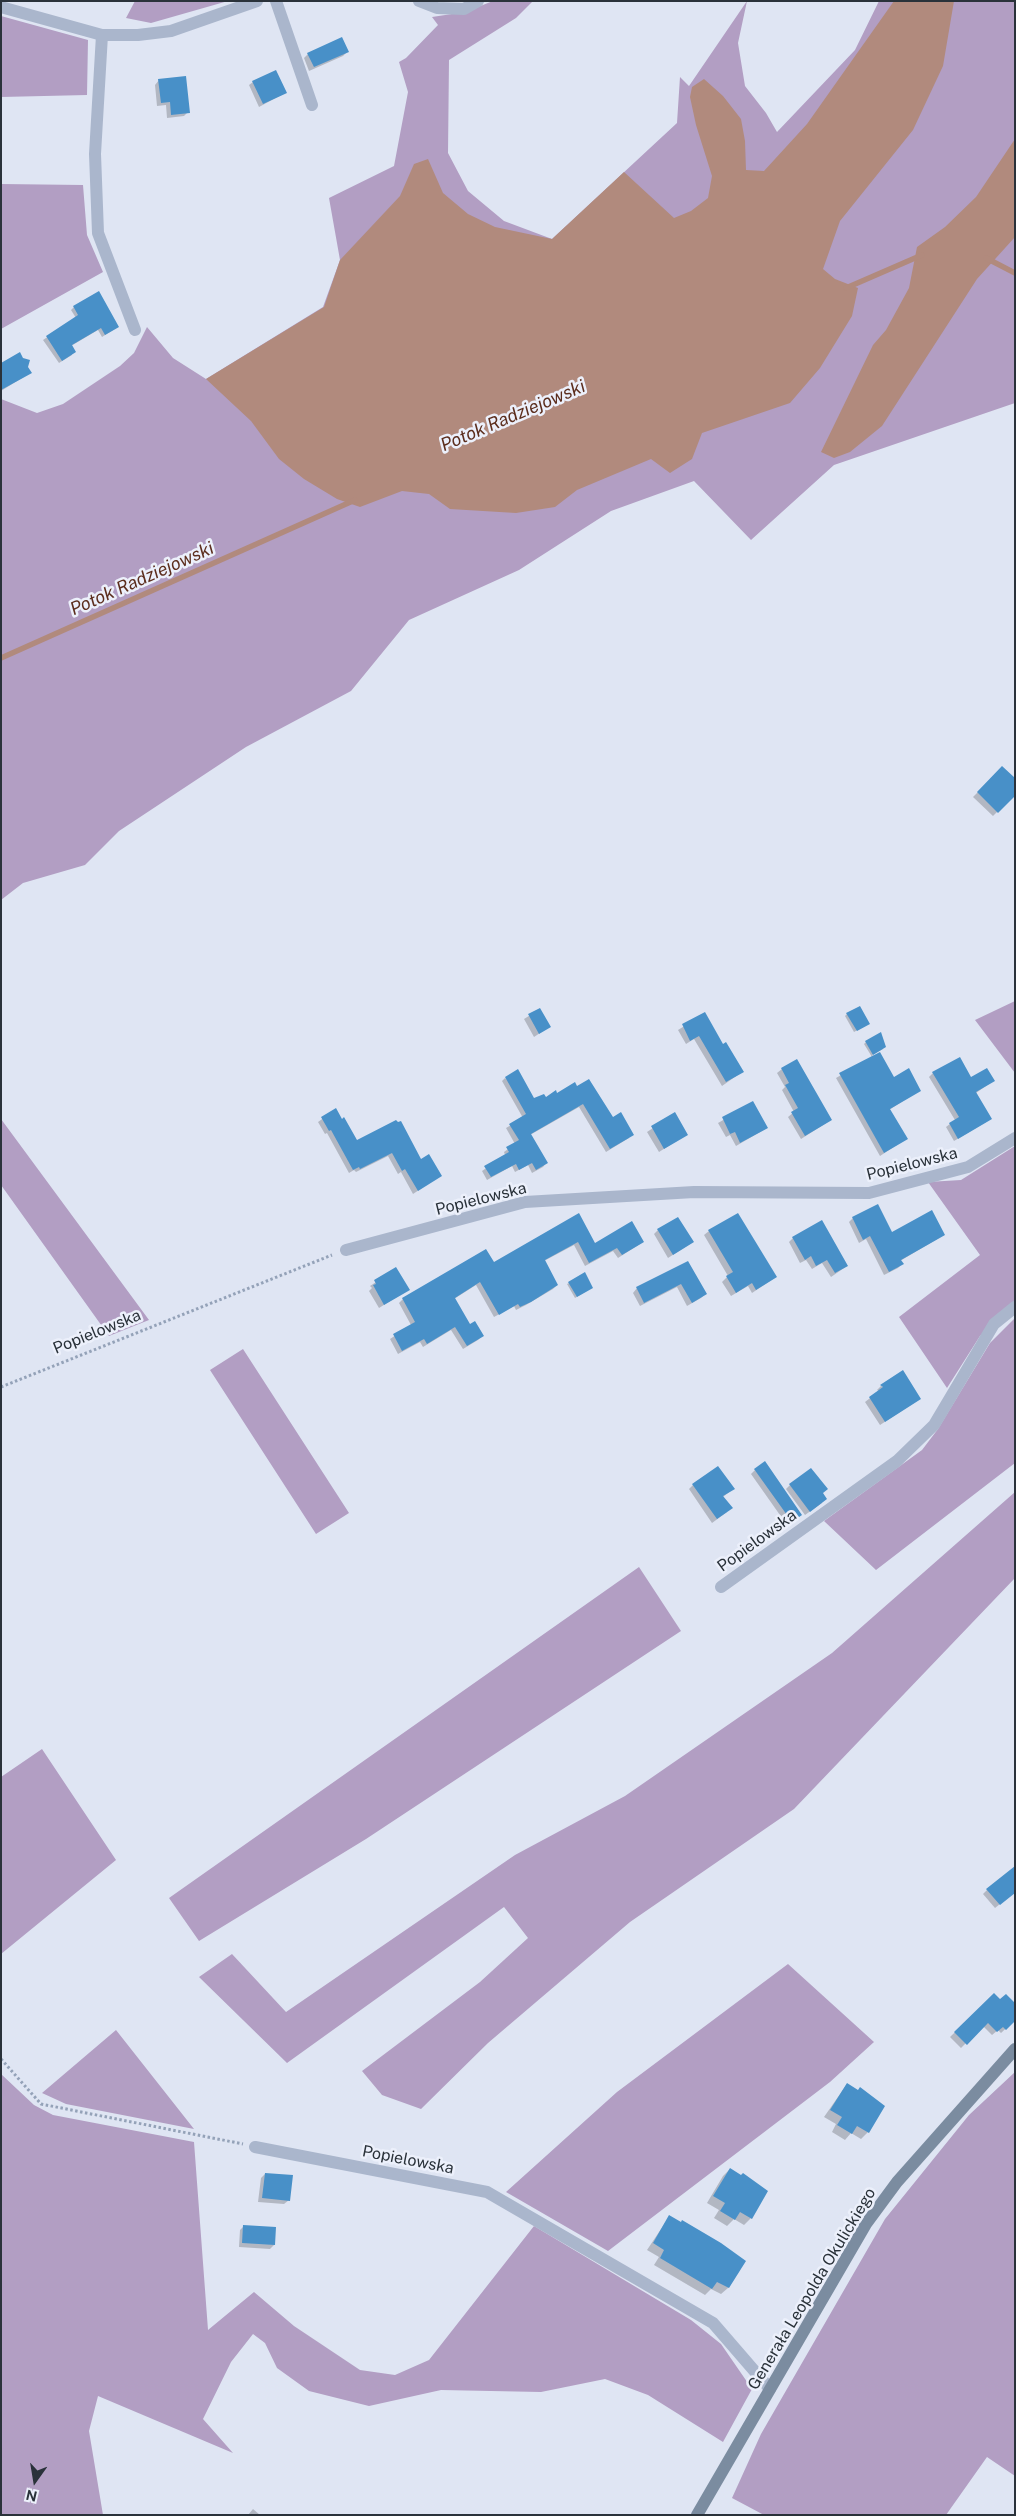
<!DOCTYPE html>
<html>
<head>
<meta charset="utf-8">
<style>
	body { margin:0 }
	#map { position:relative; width:1016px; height:2516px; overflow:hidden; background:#dfe5f3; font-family:"Public Sans",sans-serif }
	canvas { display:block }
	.frame { position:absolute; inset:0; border:2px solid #2a323a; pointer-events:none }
	.north { position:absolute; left:10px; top:2456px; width:50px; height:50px; -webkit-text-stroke:4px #ecf0fb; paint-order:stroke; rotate:193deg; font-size:14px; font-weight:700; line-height:20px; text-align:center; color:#2a323a }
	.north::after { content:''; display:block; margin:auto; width:18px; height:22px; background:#2a323a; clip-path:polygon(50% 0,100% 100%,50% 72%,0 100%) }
</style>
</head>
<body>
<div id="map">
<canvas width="1016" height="2516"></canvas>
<div class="frame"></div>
<div class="north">N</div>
</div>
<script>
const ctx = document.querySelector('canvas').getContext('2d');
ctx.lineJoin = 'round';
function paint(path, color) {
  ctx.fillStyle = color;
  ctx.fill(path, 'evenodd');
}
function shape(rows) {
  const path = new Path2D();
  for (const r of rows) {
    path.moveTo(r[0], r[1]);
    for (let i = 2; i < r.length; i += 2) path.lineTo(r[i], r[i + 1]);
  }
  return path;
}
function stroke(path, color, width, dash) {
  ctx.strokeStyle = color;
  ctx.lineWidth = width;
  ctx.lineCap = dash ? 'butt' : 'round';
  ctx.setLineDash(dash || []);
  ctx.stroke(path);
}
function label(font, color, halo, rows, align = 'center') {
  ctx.font = font + ' "Public Sans",sans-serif';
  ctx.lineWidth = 5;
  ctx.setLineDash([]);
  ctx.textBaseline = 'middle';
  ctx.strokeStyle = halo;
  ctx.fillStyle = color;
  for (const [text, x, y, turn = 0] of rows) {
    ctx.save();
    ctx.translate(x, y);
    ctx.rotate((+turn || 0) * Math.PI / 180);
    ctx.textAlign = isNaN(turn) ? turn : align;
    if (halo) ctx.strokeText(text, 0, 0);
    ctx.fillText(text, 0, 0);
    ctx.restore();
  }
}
paint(shape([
	[135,1,228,1,151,23,126,18],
	[493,1,533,1,516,18,449,60,448,153,468,191,504,221,552,239,677,123,680,77,689,86,747,1,738,43,745,86,766,113,777,132,855,50,879,1,1015,1,1015,403,834,465,751,540,694,481,611,511,519,570,409,620,351,691,246,747,119,831,85,865,23,883,1,900,1,399,37,413,63,404,120,366,134,353,147,327,173,358,206,379,323,307,340,260,329,198,394,166,408,92,399,62,406,58,438,25,432,17,465,12],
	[1,16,88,40,87,95,1,97],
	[1,184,83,185,87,235,103,272,1,329],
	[1015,1001,1015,1073,975,1020],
	[1,1119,149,1320,109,1336,1,1185],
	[1015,1146,1015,1304,980,1336,947,1388,899,1317,980,1255,928,1182,961,1180],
	[1015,1318,1015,1463,876,1570,824,1521,922,1450,938,1429,990,1343],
	[243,1349,349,1513,316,1534,210,1370],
	[1015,1492,1015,1578,794,1809,630,1922,488,2043,421,2109,382,2095,362,2071,480,1982,528,1938,504,1907,287,2063,199,1977,232,1954,286,2012,515,1855,625,1796,832,1653],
	[639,1567,681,1631,366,1839,199,1941,169,1898],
	[42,1749,116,1860,1,1954,1,1777],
	[788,1964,874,2042,830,2082,608,2251,506,2192,617,2092],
	[116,2030,194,2129,66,2104,42,2093],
	[1015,2072,1015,2476,987,2457,946,2515,764,2515,732,2498,761,2434,885,2219,969,2115],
	[1,2074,34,2105,53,2115,194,2142,208,2330,254,2292,294,2326,360,2370,395,2375,429,2360,534,2226,691,2320,721,2344,752,2389,723,2442,648,2395,605,2379,541,2392,441,2390,369,2406,309,2391,277,2368,265,2343,253,2334,231,2362,203,2419,233,2453,98,2396,89,2431,103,2515,1,2515]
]), '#b29ec3');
paint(shape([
	[894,1,954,1,943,66,913,130,840,221,823,269,835,279,858,288,852,316,820,368,790,403,702,433,692,459,670,473,651,459,577,490,555,507,516,513,450,509,429,494,402,491,360,507,337,499,304,479,279,459,251,421,206,379,324,307,340,260,400,196,414,164,428,159,443,193,468,214,495,227,552,239,624,172,674,218,691,211,708,198,712,176,696,125,690,97,692,87,704,79,723,96,741,119,745,141,746,170,764,171,807,124],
	[1015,139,1015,237,977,279,882,426,850,452,834,458,821,452,873,345,886,330,909,288,917,247,945,227,976,197]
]), '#b18a7d');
paint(shape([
	[347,52,343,56,309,71,304,58,308,54],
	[159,80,188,112,184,116,167,118,166,105,157,106,155,85],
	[253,82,285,93,259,107,249,85],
	[74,307,118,327,102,337,98,330,71,346,72,355,59,363,43,340,76,318,71,310],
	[1,364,27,367,30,373,1,391],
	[1002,768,1015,794,993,816,973,797],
	[540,1009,549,1027,534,1037,524,1019],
	[704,1014,722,1046,742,1072,722,1086,694,1039,686,1044,678,1030],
	[847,1014,867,1025,854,1032,845,1016],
	[866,1042,883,1049,872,1055,894,1078,920,1090,889,1110,906,1139,880,1156,836,1078,872,1057,864,1044],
	[782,1069,831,1120,801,1139,788,1117,794,1112,782,1090,785,1087,777,1073],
	[933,1073,993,1081,976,1093,991,1119,954,1141,946,1127,955,1120,929,1077],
	[505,1078,534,1100,545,1098,577,1087,613,1119,629,1138,606,1152,579,1107,530,1135,546,1163,543,1167,532,1173,528,1165,515,1172,512,1166,487,1180,482,1171,505,1155,504,1152,515,1144,506,1128,523,1118,502,1081],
	[753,1103,767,1128,736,1146,730,1135,726,1137,718,1123],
	[335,1110,356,1142,421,1160,440,1176,413,1194,401,1172,398,1174,388,1156,356,1172,354,1170,349,1173,327,1133,325,1134,318,1122],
	[674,1114,686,1135,659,1152,647,1132],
	[578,1215,595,1245,643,1242,618,1258,613,1251,585,1266,574,1245,544,1261,557,1285,553,1289,526,1305,516,1310,514,1306,494,1317,476,1285,454,1299,470,1325,482,1336,478,1340,463,1349,451,1330,423,1347,420,1342,398,1354,390,1339,411,1325,399,1303,403,1299,486,1250,494,1263],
	[853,1218,891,1233,944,1235,900,1261,902,1264,898,1268,884,1275,866,1239,859,1243,849,1222],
	[658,1230,693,1242,668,1258,654,1234],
	[709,1231,776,1277,752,1293,748,1286,731,1296,722,1282,728,1276,704,1235],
	[793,1238,847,1266,831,1277,822,1263,812,1269,806,1260,800,1263,789,1242],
	[687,1263,705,1294,701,1298,687,1306,677,1287,640,1306,633,1293,637,1288],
	[396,1269,408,1290,379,1308,369,1291,372,1288,370,1286],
	[569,1283,590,1289,575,1298,567,1284],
	[881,1386,920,1399,880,1425,865,1402,879,1391,877,1390],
	[755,1470,796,1519,787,1525,751,1474],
	[693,1485,733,1489,723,1497,727,1512,712,1523,689,1489],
	[790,1485,822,1494,822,1503,805,1515,786,1489],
	[987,1890,1015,1892,995,1908,983,1894],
	[994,1994,1015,2020,1001,2033,998,2030,992,2035,983,2026,961,2048,950,2037],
	[847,2084,868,2132,861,2139,851,2133,845,2140,832,2132,836,2124,824,2117],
	[730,2169,751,2218,744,2225,734,2219,727,2226,714,2218,719,2210,707,2203,723,2176],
	[265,2174,289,2200,284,2204,258,2202,261,2178],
	[669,2217,744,2261,728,2288,721,2294,711,2289,705,2295,654,2265,659,2257,647,2250],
	[244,2226,275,2228,274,2245,270,2249,239,2247,240,2230],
	[253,2509,260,2515,248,2515]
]), '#0003');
stroke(shape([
	[986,258,1015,273],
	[846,288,922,255],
	[1,658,355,500]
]), '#b18a7d', 5.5);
paint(shape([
	[342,37,349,52,314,67,307,53],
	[276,70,287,93,263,104,252,81],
	[186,76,190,113,171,115,170,102,161,103,158,79],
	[99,291,119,327,105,335,101,328,72,345,76,352,62,361,46,336,78,315,73,306],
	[20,352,23,358,30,360,28,367,32,373,1,390,1,363],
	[1002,766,1015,778,1015,796,998,813,977,792],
	[860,1006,870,1024,857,1031,846,1013],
	[540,1008,551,1027,539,1034,528,1014],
	[705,1012,723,1044,726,1042,744,1072,726,1082,699,1036,690,1041,682,1024],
	[881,1032,886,1047,873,1055,865,1041],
	[880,1052,894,1077,909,1068,921,1091,890,1109,908,1139,884,1153,839,1073],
	[960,1057,971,1077,987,1068,995,1081,976,1092,992,1119,958,1139,949,1123,959,1117,932,1072],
	[797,1059,832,1120,805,1136,791,1112,798,1108,785,1085,789,1083,781,1068],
	[518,1069,534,1098,544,1094,546,1097,556,1090,557,1093,575,1082,577,1086,589,1079,613,1117,621,1112,634,1135,610,1149,583,1104,531,1134,548,1163,536,1170,532,1163,519,1170,516,1164,491,1177,484,1166,509,1152,506,1147,519,1140,509,1124,526,1114,505,1077],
	[753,1101,768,1128,740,1143,735,1132,730,1134,722,1117],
	[336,1108,342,1119,344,1117,357,1140,396,1120,398,1122,401,1121,421,1159,429,1154,442,1176,418,1191,405,1169,402,1171,392,1153,360,1169,359,1167,353,1170,331,1130,329,1131,321,1117],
	[675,1112,688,1135,664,1149,651,1126],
	[878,1204,892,1232,932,1210,945,1235,901,1260,904,1264,889,1272,870,1236,863,1240,852,1217],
	[579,1213,595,1243,632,1221,644,1242,622,1255,617,1248,589,1263,578,1242,545,1260,558,1285,531,1302,520,1307,518,1304,499,1315,480,1282,455,1298,470,1324,475,1321,484,1336,467,1346,455,1327,427,1344,424,1339,402,1351,393,1334,415,1322,402,1298,486,1249,494,1262],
	[738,1213,777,1277,756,1290,752,1283,736,1293,726,1276,733,1272,708,1230],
	[678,1217,694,1242,673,1255,657,1229],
	[822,1220,848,1266,835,1273,827,1260,816,1266,811,1256,805,1260,792,1237],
	[688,1261,707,1294,692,1303,681,1284,644,1303,636,1287],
	[396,1267,410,1290,384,1305,373,1285,376,1284,374,1280],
	[585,1272,593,1288,577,1297,568,1282],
	[903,1370,921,1399,885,1422,869,1397,883,1387,880,1385],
	[765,1461,802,1515,792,1522,754,1469],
	[718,1466,735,1489,723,1496,733,1508,717,1519,692,1484],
	[811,1468,828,1489,823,1493,827,1499,810,1512,789,1484],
	[1015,1866,1015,1893,1000,1905,986,1889],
	[994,1993,1000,1999,1006,1994,1015,2003,1015,2021,1006,2030,1003,2027,997,2032,988,2023,967,2045,954,2032],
	[847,2083,858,2090,860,2087,885,2106,869,2133,857,2126,852,2134,837,2125,842,2117,830,2110],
	[730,2168,741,2175,743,2173,768,2191,752,2219,740,2212,735,2220,720,2211,725,2203,713,2196],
	[265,2173,293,2175,290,2201,262,2198],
	[669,2215,681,2222,682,2220,721,2243,746,2261,729,2288,717,2282,712,2289,660,2258,664,2250,653,2243],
	[243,2225,276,2227,275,2245,242,2243]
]), '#4890c8');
stroke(shape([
	[1,1387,332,1255],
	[1,2059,41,2104,243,2144]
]), '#94a2b8', 3, [2.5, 2.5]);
stroke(shape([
	[276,1,312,105],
	[419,1,437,8,464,9,478,1],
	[1,7,102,35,138,35,171,31,257,1],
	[102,35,95,154,98,233,135,330],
	[346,1250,525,1202,694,1192,869,1193,968,1167,1015,1138],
	[721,1587,897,1461,934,1425,994,1324,1015,1307],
	[255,2147,487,2192,713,2323,770,2389]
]), '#aab6cc', 12);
stroke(shape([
	[697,2515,866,2224,897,2182,1015,2049]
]), '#7b8ca0', 12);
label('16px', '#2a323a', '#ecf0fb', [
	["Popielowska",912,1164,-14],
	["Popielowska",481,1199,-14],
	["Popielowska",97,1332,-22],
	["Popielowska",757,1541,-36],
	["Popielowska",408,2160,11],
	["Generała Leopolda Okulickiego",812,2289,-59]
]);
label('italic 18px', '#5c2e1e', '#ecf0fb', [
	["Potok Radziejowski",513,416,-23],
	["Potok Radziejowski",142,579,-24]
]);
</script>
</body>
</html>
